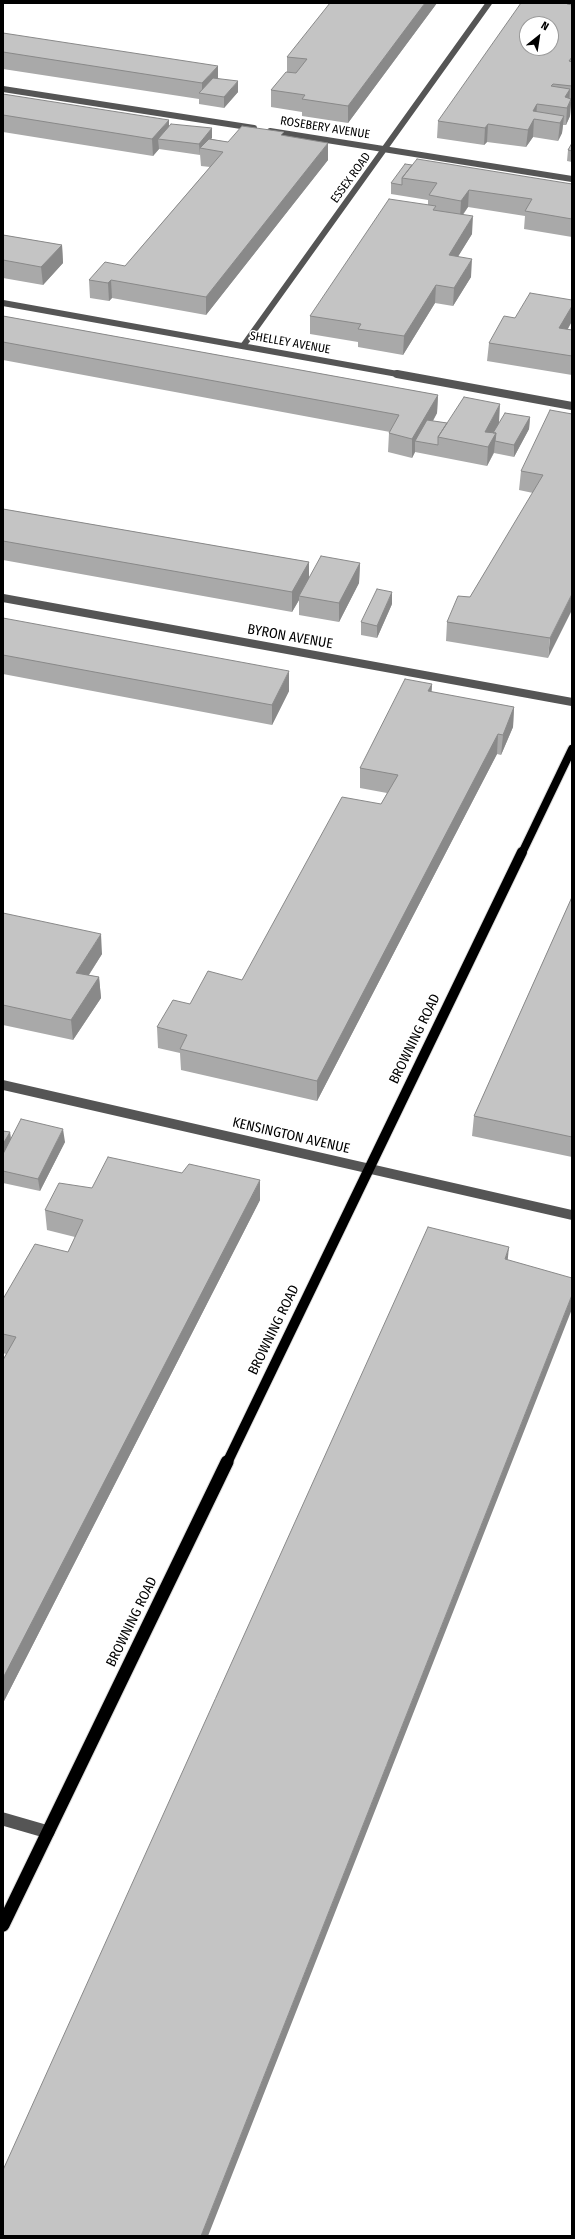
<!DOCTYPE html>
<html>
<head>
<meta charset="utf-8">
<style>
	body { margin:0 }
	#map { position:relative; width:575px; height:2239px; overflow:hidden; background:#fff; font-family:"Fira Sans Condensed",sans-serif }
	canvas { display:block }
	.frame { position:absolute; inset:0; border:4px solid #000; pointer-events:none }
	.north { position:absolute; left:519px; top:16px; width:40px; height:40px; box-sizing:border-box; background:#fff; border:1px solid #999; border-radius:50%; rotate:30deg; font-size:11px; font-weight:700; line-height:16px; text-align:center; color:#000 }
	.north::after { content:''; display:block; margin:auto; width:14px; height:18px; background:#000; clip-path:polygon(50% 0,100% 100%,50% 72%,0 100%) }
</style>
</head>
<body>
<div id="map">
<canvas width="575" height="2239"></canvas>
<div class="frame"></div>
<div class="north">N</div>
</div>
<script>
const ctx = document.querySelector('canvas').getContext('2d');
ctx.lineJoin = 'round';
function shape(rows) {
  const path = new Path2D();
  for (const r of rows) {
    path.moveTo(r[0], r[1]);
    for (let i = 2; i < r.length; i += 2) path.lineTo(r[i], r[i + 1]);
  }
  return path;
}
function stroke(path, color, width, dash) {
  ctx.strokeStyle = color;
  ctx.lineWidth = width;
  ctx.lineCap = dash ? 'butt' : 'round';
  ctx.setLineDash(dash || []);
  ctx.stroke(path);
}
function paint(path, color) {
  ctx.fillStyle = color;
  ctx.fill(path, 'evenodd');
}
function label(font, color, halo, rows, align = 'center') {
  ctx.font = font + ' "Fira Sans Condensed",sans-serif';
  ctx.lineWidth = 3;
  ctx.setLineDash([]);
  ctx.textBaseline = 'middle';
  ctx.strokeStyle = halo;
  ctx.fillStyle = color;
  for (const [text, x, y, turn = 0] of rows) {
    ctx.save();
    ctx.translate(x, y);
    ctx.rotate((+turn || 0) * Math.PI / 180);
    ctx.textAlign = isNaN(turn) ? turn : align;
    if (halo) ctx.strokeText(text, 0, 0);
    ctx.fillText(text, 0, 0);
    ctx.restore();
  }
}
const majorFar2 = shape([
	[522,853,572,749]
]);
const majorFar1 = shape([
	[227,1463,522,852]
]);
const major = shape([
	[3,1925,227,1462]
]);
stroke(majorFar2, '#dbdbdb', 10);
stroke(majorFar1, '#dbdbdb', 12);
stroke(major, '#dbdbdb', 15);
stroke(shape([
	[3,89,254,128],
	[270,131,572,179],
	[3,303,403,375],
	[243,346,489,3]
]), '#555', 6);
stroke(shape([
	[397,374,572,406],
	[3,598,572,702]
]), '#555', 8);
stroke(shape([
	[3,1085,572,1215]
]), '#555', 10);
stroke(shape([
	[3,1819,48,1832]
]), '#555', 13);
stroke(majorFar2, '#000', 8);
stroke(majorFar1, '#000', 10);
stroke(major, '#000', 13);
paint(shape([
	[437,3,348,123,302,116,302,112,271,107,271,90,287,72,287,57],
	[569,4,572,5,572,101,571,102,570,116,566,125,563,125,562,133,558,141,533,137,526,147,487,142,484,145,437,138,438,121],
	[3,33,218,78,238,92,224,108,199,104,199,99,3,69],
	[3,94,169,127,212,128,211,139,228,142,284,135,328,160,206,315,112,298,109,301,90,298,89,280,125,266,210,167,201,166,200,154,200,155,159,149,153,156,3,132],
	[572,143,572,162,567,161,568,150],
	[412,165,572,184,572,237,524,229,525,216,468,207,463,215,472,234,458,256,471,277,453,306,435,303,403,355,358,347,358,342,310,334,310,316,428,205,428,200,391,194,391,183],
	[3,235,62,245,63,263,43,285,3,278],
	[572,300,572,321,568,329,572,330,572,375,487,361,489,343,515,318],
	[3,316,438,395,437,413,433,421,447,423,499,423,530,417,529,429,514,457,494,453,487,466,415,452,412,458,388,452,389,433,390,432,3,360],
	[572,414,548,658,446,641,447,622,470,597,533,493,519,490,521,471],
	[3,509,309,562,309,578,360,563,359,583,339,622,299,615,299,600,292,612,3,560],
	[392,604,377,638,361,635,361,622],
	[3,618,289,691,272,725,3,674],
	[432,684,431,692,514,707,513,727,501,755,497,754,317,1101,181,1070,180,1053,158,1048,157,1027,190,1004,242,980,381,804,387,793,360,788,360,768],
	[572,897,572,1157,472,1136,474,1116],
	[3,913,102,954,89,975,99,977,101,998,73,1040,3,1025],
	[3,1131,10,1132,11,1139,65,1142,40,1191,3,1183],
	[92,1188,260,1200,3,1703,3,1360,6,1354,3,1353,3,1299,68,1252,75,1237,47,1230,45,1210]
]), '#a9a9a9');
paint(shape([
	[425,3,437,3,348,123,348,106],
	[218,66,218,83,202,94,202,83],
	[238,81,238,92,224,108,224,97],
	[572,86,572,101,571,102,570,116,566,125,567,108,565,97,570,89,569,104,571,101],
	[537,104,536,120,534,119,533,137,526,147,528,130,533,111],
	[564,116,562,133,558,141,560,123],
	[169,120,169,138,158,139,159,149,153,156,152,139],
	[488,124,487,142,484,145,485,128],
	[212,128,212,138,204,149,200,148,200,155,199,144],
	[328,143,328,160,206,315,206,297],
	[469,190,468,207,460,218,461,201],
	[473,216,472,234,448,273,449,255],
	[62,245,63,263,43,285,41,267],
	[472,259,471,277,453,306,454,288],
	[111,280,112,298,109,301,108,283],
	[436,285,435,303,403,355,404,336],
	[572,306,572,321,558,346,559,328],
	[438,395,437,413,421,442,415,441,415,452,412,458,412,439],
	[500,404,499,423,486,447,485,432],
	[530,417,529,429,514,457,514,445],
	[496,433,494,452,487,466,488,447],
	[309,562,309,581,299,596,299,600,292,612,292,592],
	[360,563,359,583,339,622,339,603],
	[392,592,392,604,377,638,377,626],
	[572,594,572,610,548,658,550,638],
	[289,671,289,691,272,725,272,705],
	[432,684,431,704,428,691],
	[514,707,513,727,501,755,503,735],
	[498,734,497,754,317,1101,317,1081],
	[101,934,102,954,77,993,76,973],
	[99,977,101,998,73,1040,71,1020],
	[63,1129,65,1142,40,1191,38,1179],
	[10,1132,12,1152,3,1169,3,1144],
	[260,1180,260,1200,3,1703,3,1678],
	[509,1247,507,1267,505,1259],
	[572,1295,572,1309,208,2236,201,2236]
]), '#898989');
const building = shape([
	[330,3,425,3,348,106,302,99,305,95,271,90,286,72,296,73,307,59,287,57,330,3],
	[521,3,568,3,567,4,572,5,572,57,569,61,572,62,572,86,553,84,551,86,570,89,565,97,571,99,567,108,537,104,533,111,564,116,560,123,534,119,528,130,488,124,485,128,438,121,521,3],
	[527,24,551,24,551,48,527,48,527,24],
	[3,33,218,66,202,83,3,52,3,33],
	[213,78,238,81,224,97,199,93,213,78],
	[3,94,169,120,152,139,3,115,3,94],
	[171,124,212,128,199,144,158,139,171,124],
	[242,126,284,132,281,135,328,143,206,297,111,280,108,283,89,280,105,262,125,266,223,152,200,148,209,139,228,142,242,126],
	[572,143,572,151,568,150,572,143],
	[417,159,572,184,572,219,525,211,532,199,469,190,461,201,429,195,437,183,402,178,417,159],
	[405,164,412,165,402,178,402,185,391,183,405,164],
	[389,199,436,206,433,210,473,216,449,255,472,259,454,288,436,285,404,336,358,329,361,324,310,316,389,199],
	[3,235,62,245,41,267,3,260,3,235],
	[530,293,572,300,572,306,559,328,572,330,572,356,489,343,504,316,515,318,530,293],
	[3,316,438,395,412,439,389,433,399,415,3,342,3,316],
	[464,397,500,404,485,432,496,433,488,447,438,437,464,397],
	[550,410,572,414,572,594,550,638,447,622,458,596,470,597,543,475,521,471,550,410],
	[505,413,530,417,514,445,495,441,496,433,493,433,505,413],
	[427,420,447,423,438,437,438,445,415,441,427,420],
	[3,509,309,562,292,592,3,541,3,509],
	[321,556,360,563,339,603,299,596,321,556],
	[377,589,392,592,377,626,361,622,377,589],
	[3,618,289,671,272,705,3,655,3,618],
	[405,679,432,684,428,691,514,707,503,735,498,734,317,1081,180,1049,187,1035,157,1027,173,1000,190,1004,208,971,242,980,342,797,381,804,398,775,360,768,405,679],
	[572,897,572,1137,474,1116,572,897],
	[3,913,101,934,76,973,99,977,71,1020,3,1005,3,913],
	[21,1119,63,1129,38,1179,3,1171,3,1154,21,1119],
	[3,1131,10,1132,3,1144,3,1131],
	[108,1157,182,1173,189,1164,260,1180,3,1678,3,1360,16,1337,3,1334,3,1299,35,1244,68,1252,83,1220,45,1210,59,1183,92,1188,108,1157],
	[428,1227,509,1247,505,1259,572,1278,572,1295,201,2236,3,2236,3,2170,428,1227]
]);
paint(building, '#c4c4c4');
stroke(building, '#898989', 1);
label('12px', '#000', '#fff', [
	["ROSEBERY AVENUE",325,128,9],
	["ESSEX ROAD",351,178,-54],
	["SHELLEY AVENUE",290,343,10]
]);
label('14px', '#000', '#fff', [
	["BYRON AVENUE",290,637,10],
	["BROWNING ROAD",415,1039,-64],
	["KENSINGTON AVENUE",291,1136,13],
	["BROWNING ROAD",274,1330,-64],
	["BROWNING ROAD",132,1622,-64]
]);
</script>
</body>
</html>
